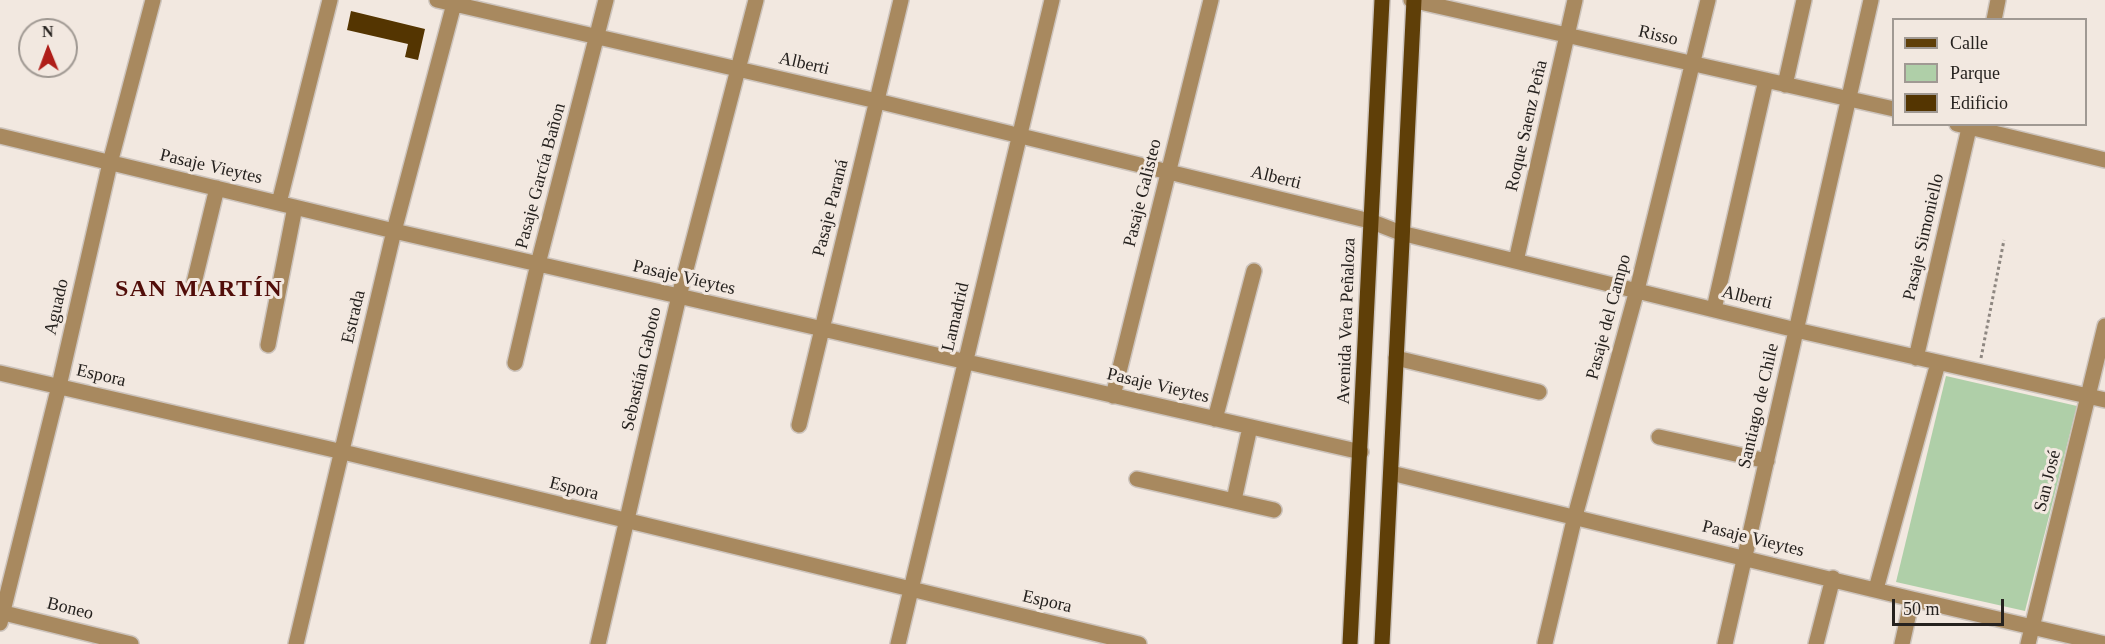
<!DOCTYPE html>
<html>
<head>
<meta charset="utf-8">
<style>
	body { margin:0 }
	#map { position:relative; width:2105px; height:644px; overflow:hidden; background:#f2e8e0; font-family:Georgia,serif }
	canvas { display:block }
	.legend { position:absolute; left:1892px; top:18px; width:195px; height:108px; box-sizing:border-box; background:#f2e8e0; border:2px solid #a09993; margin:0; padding:8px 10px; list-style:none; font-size:18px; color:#26221f }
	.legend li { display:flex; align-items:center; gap:12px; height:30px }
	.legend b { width:30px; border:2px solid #a09993 }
	.north { position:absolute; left:18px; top:18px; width:60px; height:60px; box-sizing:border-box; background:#f2e8e0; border:2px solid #a09993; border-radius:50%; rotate:359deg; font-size:16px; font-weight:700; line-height:24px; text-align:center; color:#26221f }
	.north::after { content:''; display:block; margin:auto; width:21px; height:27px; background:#af1e19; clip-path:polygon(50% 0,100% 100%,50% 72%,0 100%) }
	.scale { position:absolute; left:1892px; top:599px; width:112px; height:27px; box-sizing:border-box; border:3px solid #26221f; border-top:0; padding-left:8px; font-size:18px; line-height:21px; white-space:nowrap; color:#26221f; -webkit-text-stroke:4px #f2e8e0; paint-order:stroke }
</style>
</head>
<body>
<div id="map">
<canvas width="2105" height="644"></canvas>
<ul class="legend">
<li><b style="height:8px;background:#5f3f08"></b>Calle</li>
<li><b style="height:16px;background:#afcfa8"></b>Parque</li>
<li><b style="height:16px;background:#543501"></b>Edificio</li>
</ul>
<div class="north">N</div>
<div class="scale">50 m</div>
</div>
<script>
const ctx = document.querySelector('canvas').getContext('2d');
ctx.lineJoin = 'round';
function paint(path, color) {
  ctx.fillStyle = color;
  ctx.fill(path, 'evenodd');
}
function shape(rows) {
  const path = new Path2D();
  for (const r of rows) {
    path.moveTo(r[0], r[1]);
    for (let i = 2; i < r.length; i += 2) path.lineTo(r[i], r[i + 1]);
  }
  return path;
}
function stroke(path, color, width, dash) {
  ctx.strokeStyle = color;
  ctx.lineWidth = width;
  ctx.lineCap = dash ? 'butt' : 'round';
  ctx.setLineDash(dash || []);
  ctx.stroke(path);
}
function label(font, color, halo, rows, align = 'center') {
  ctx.font = font + ' Georgia,serif';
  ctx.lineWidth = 6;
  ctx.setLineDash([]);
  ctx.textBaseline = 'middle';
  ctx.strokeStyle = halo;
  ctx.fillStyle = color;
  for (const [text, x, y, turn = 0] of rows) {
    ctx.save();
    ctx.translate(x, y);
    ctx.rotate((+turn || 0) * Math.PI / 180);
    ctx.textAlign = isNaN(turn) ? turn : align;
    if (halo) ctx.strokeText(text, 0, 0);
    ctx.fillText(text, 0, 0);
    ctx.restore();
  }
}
paint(shape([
	[1946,376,2077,406,2025,611,1896,582]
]), '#afcfa8');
paint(shape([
	[351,11,425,29,418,60,405,57,408,44,347,30]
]), '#543501');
const minor = shape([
	[437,0,877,101,1370,221,1401,233,1796,330,2105,400],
	[1411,0,1894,109],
	[1994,20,1998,0],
	[1785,85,1804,0],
	[1957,124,2105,160],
	[0,136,394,231,1361,452],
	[279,203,330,0],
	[1516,261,1575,0],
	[193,287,217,188],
	[1714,309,1766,80],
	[268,345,295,207],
	[1396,358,1539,392],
	[1916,358,1970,124],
	[515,363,538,264,606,0],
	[0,373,343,452,1139,644],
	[1113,396,1211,0],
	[1215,419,1254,271],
	[799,425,901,0],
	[1659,437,1767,461],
	[1391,473,1912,599,2105,644],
	[1137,479,1274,510],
	[1234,500,1250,427],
	[1876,589,1938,363],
	[0,612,131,644],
	[0,623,59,386,110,163,153,0],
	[1545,643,1575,516,1637,290,1708,0],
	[296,644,394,231,455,0],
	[598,644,679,296,756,0],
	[898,644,1052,0],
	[1725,644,1871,0],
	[1816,644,1833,578],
	[1902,644,1912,599],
	[2028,644,2105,326]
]);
const major = shape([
	[1350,644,1382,0],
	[1382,644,1414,0]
]);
stroke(minor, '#cdc4bd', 18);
stroke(major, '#cdc4bd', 18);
stroke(shape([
	[1981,358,2004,240]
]), '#8e8781', 3, [3, 3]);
stroke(minor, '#a8895f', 15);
stroke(major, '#5f3f08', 15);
label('18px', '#26221f', '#f2e8e0', [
	["Risso",1658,36,13],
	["Alberti",804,64,13],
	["Roque Saenz Peña",1527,126,-77],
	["Pasaje Vieytes",211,167,13],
	["Pasaje García Bañon",541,176,-75],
	["Alberti",1276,178,14],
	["Pasaje Galisteo",1143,193,-76],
	["Pasaje Paraná",831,208,-76],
	["Pasaje Simoniello",1924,237,-77],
	["Pasaje Vieytes",684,278,13],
	["Alberti",1747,298,14],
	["Aguado",57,307,-77],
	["Estrada",354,317,-77],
	["Lamadrid",956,317,-77],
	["Pasaje del Campo",1609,317,-75],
	["Avenida Vera Peñaloza",1347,321,-88],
	["Sebastián Gaboto",642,369,-77],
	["Espora",101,376,13],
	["Pasaje Vieytes",1158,386,13],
	["Santiago de Chile",1759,406,-77],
	["San José",2048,481,-76],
	["Espora",574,489,14],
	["Pasaje Vieytes",1753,539,14],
	["Espora",1047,602,13],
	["Boneo",70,609,14]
]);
ctx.letterSpacing = '1.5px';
label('bold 24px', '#510d09', '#f2e8e0', [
	["SAN MARTÍN",199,290]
]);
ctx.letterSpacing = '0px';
</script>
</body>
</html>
